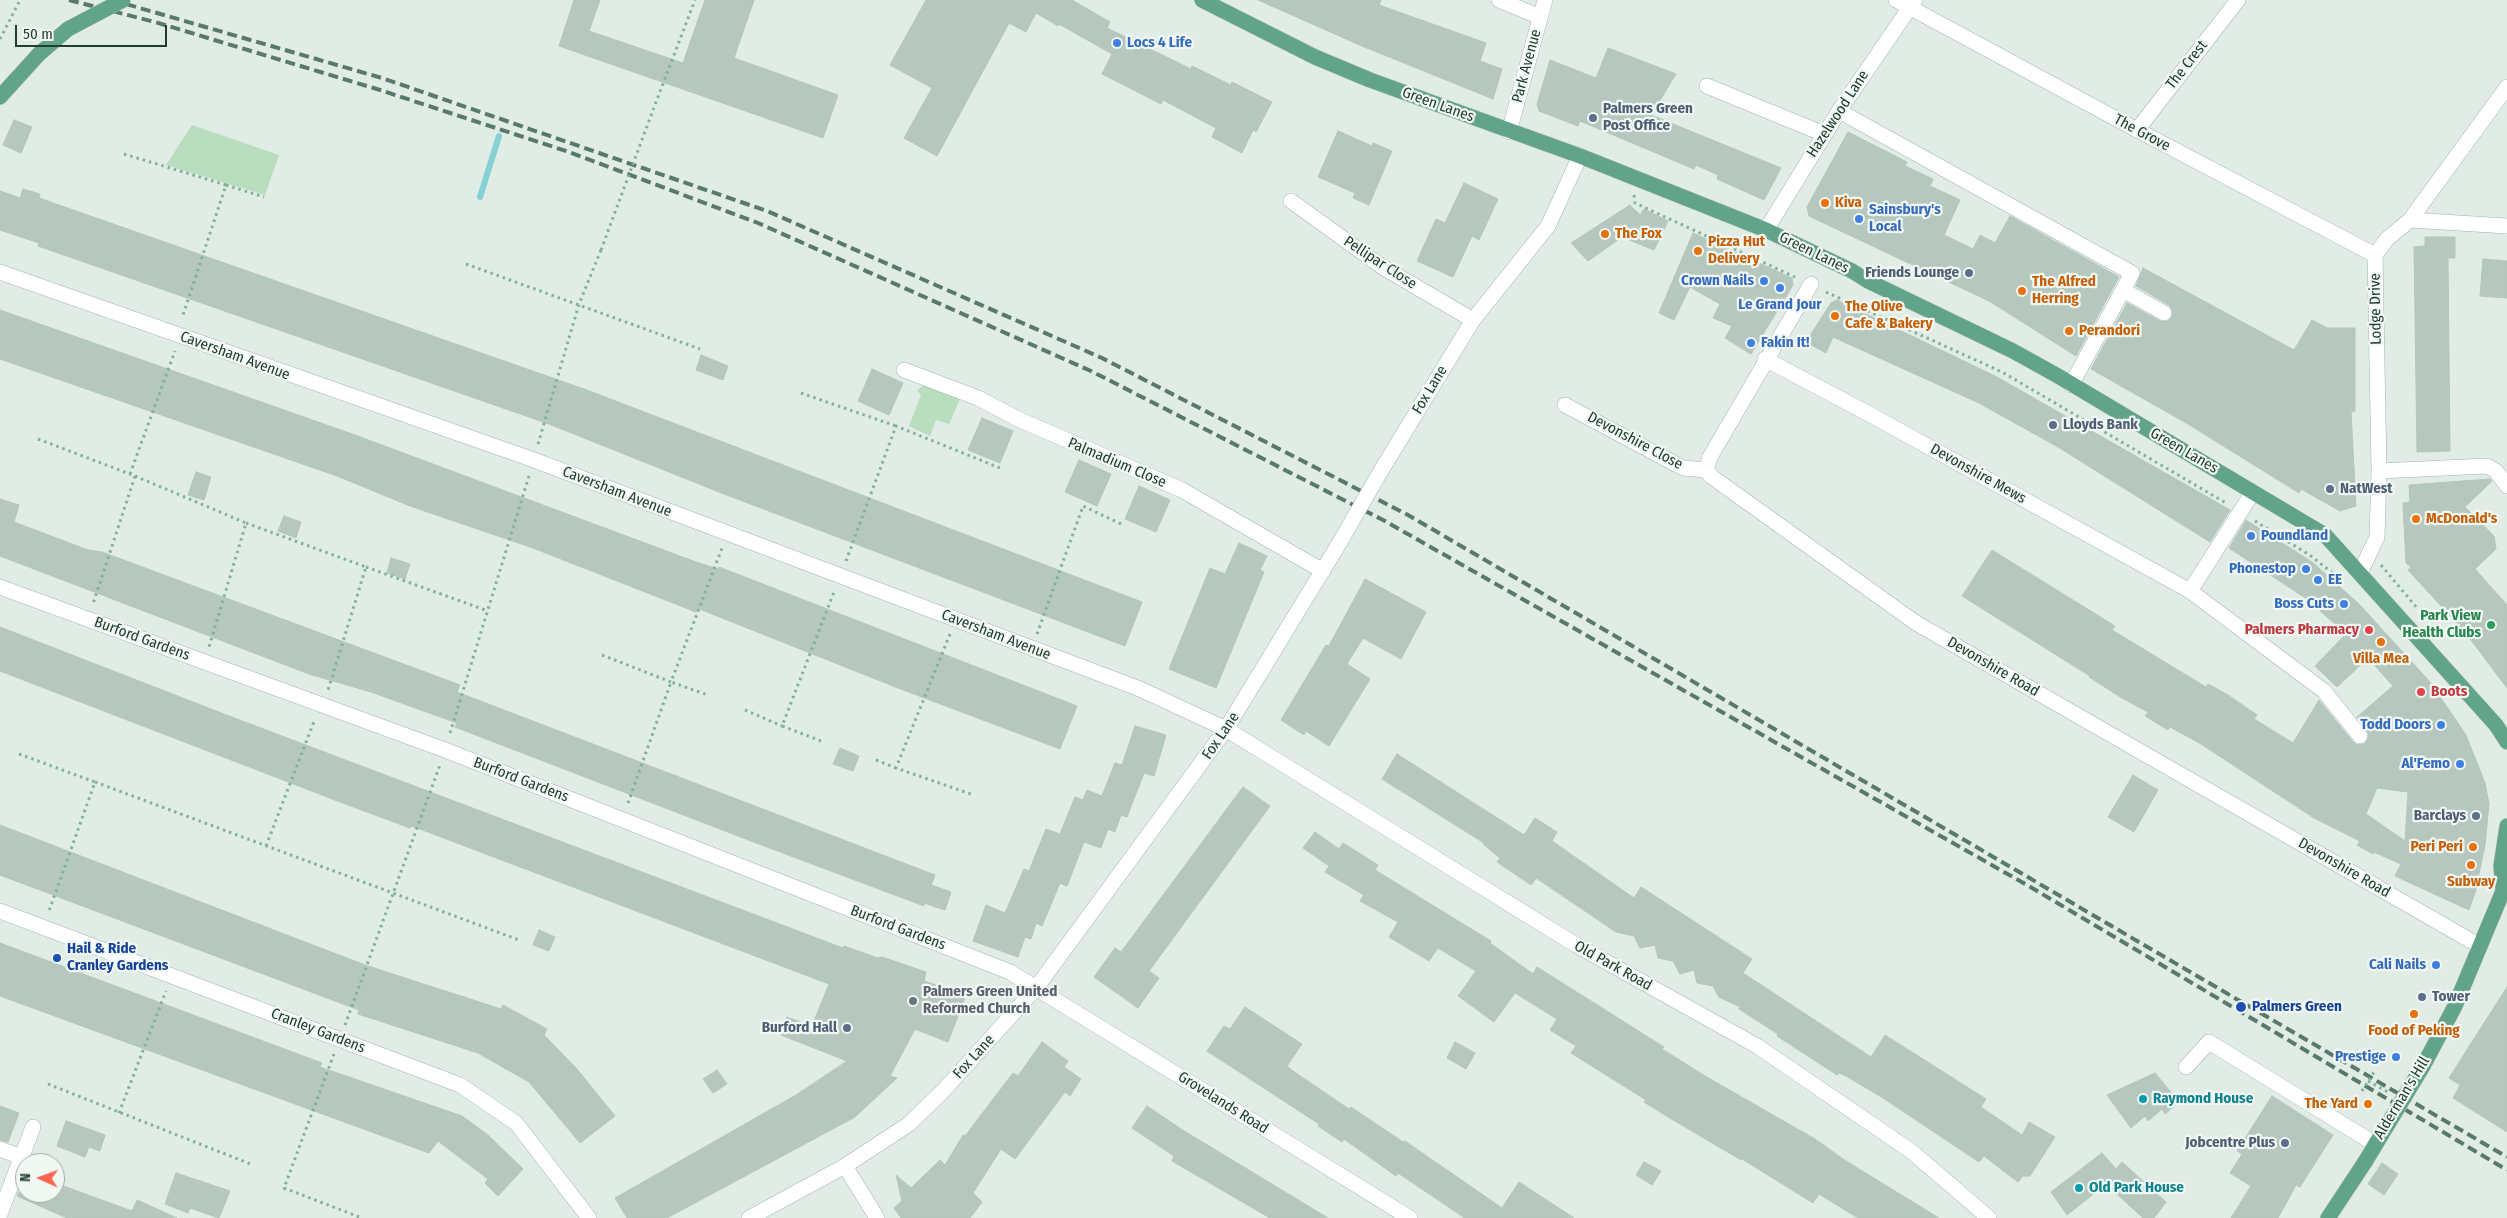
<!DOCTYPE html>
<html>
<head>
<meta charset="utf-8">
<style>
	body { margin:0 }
	#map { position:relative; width:2507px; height:1218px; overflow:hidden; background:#e0ece5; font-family:"Fira Sans Condensed",sans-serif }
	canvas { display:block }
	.north { position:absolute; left:15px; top:1153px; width:50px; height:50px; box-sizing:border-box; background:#f1f8f3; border:1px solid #9dada5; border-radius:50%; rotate:272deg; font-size:14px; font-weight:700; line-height:20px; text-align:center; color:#203d31 }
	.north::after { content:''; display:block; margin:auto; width:18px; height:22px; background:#f96451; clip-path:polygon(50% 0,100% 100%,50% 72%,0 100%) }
	.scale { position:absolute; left:15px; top:25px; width:152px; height:22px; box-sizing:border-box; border:2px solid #203d31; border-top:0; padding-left:6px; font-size:15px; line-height:18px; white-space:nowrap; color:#203d31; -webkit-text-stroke:4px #f1f8f3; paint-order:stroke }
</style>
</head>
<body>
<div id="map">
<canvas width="2507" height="1218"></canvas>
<div class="north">N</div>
<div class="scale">50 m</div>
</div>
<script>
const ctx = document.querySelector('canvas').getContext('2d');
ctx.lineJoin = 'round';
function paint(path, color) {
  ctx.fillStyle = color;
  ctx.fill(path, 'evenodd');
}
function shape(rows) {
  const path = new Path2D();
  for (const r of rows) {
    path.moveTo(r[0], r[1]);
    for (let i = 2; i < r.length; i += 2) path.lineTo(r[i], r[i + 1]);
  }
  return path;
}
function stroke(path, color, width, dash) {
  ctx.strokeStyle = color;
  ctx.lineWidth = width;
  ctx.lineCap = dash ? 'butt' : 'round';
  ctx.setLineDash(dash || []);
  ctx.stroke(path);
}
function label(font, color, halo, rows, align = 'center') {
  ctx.font = font + ' "Fira Sans Condensed",sans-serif';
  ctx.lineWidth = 4.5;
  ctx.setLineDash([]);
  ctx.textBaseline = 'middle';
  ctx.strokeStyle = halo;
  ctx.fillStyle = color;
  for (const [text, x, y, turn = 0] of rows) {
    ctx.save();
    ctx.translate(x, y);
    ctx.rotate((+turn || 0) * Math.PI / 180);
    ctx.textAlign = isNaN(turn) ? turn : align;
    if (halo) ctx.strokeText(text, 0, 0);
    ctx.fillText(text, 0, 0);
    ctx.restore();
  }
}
paint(shape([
	[192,125,279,155,265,195,166,165],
	[925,383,960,399,949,424,936,420,930,436,909,426,921,395,917,391]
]), '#b8debd');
stroke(shape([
	[480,197,499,136]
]), '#85d2d4', 6);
const building = shape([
	[574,0,600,0,589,31,683,63,705,0,754,0,734,58,838,95,823,138,559,46,574,0],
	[926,0,1072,0,1110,22,1107,28,1191,69,1192,66,1231,85,1232,82,1272,102,1256,132,1253,130,1242,153,1212,137,1216,128,1163,100,1161,104,1102,74,1112,54,1059,24,1058,26,1036,13,1026,32,1009,23,937,156,904,138,932,88,890,65,926,0],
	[1258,0,1381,0,1379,5,1486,43,1480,61,1502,69,1493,99,1362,46,1258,0],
	[1608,48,1676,74,1651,115,1781,168,1764,200,1717,179,1718,175,1696,165,1694,169,1580,121,1578,126,1539,111,1537,104,1550,60,1596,78,1608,48],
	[14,120,32,127,21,153,3,145,14,120],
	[1338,131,1372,146,1373,143,1392,151,1369,205,1353,198,1355,193,1318,177,1338,131],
	[1848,132,1907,162,1905,166,1933,179,1930,186,1960,200,1944,235,1973,249,1980,235,1995,243,2010,216,2119,277,2076,356,1989,301,1809,216,1807,207,1848,132],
	[1464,183,1498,199,1479,240,1472,236,1453,277,1417,261,1436,219,1445,223,1464,183],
	[23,189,40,194,39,198,584,389,1142,602,1125,646,724,494,549,424,38,246,39,243,0,230,0,191,20,198,23,189],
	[1630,205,1640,215,1644,209,1668,221,1654,250,1622,237,1588,261,1571,243,1630,205],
	[1693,233,1792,278,1793,285,1751,354,1725,338,1732,326,1713,318,1720,304,1690,287,1674,320,1659,313,1693,233],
	[2425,237,2455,237,2455,258,2448,258,2450,451,2417,452,2414,247,2425,246,2425,237],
	[2483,259,2507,261,2507,298,2480,296,2483,259],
	[2143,268,2294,350,2312,320,2327,328,2355,328,2355,411,2351,412,2356,506,2340,511,2301,489,2299,493,2188,424,2091,369,2127,303,2160,321,2168,321,2172,317,2172,309,2169,305,2136,286,2143,268],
	[1837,300,1997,377,2230,510,2210,542,2058,447,1979,403,1833,337,1826,353,1806,342,1831,303,1837,300],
	[0,310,355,435,696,562,718,569,719,567,1077,706,1060,749,898,688,697,608,696,612,533,548,410,506,337,476,0,359,0,310],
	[701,355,728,366,723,380,696,370,701,355],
	[872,369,903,383,889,415,858,401,872,369],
	[982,418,1013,431,1000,463,968,450,982,418],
	[1079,460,1111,474,1097,506,1065,492,1079,460],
	[196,472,211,477,204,500,188,495,196,472],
	[2490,479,2492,481,2465,507,2494,536,2496,549,2475,569,2507,605,2507,688,2465,632,2408,570,2411,567,2406,563,2403,503,2410,502,2409,485,2490,479],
	[1139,486,1170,500,1156,532,1125,519,1139,486],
	[0,499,19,505,14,522,88,550,102,552,460,685,457,692,935,875,931,885,951,892,945,910,924,903,924,906,751,841,455,727,457,723,371,692,309,674,0,556,0,499],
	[284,516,301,522,296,538,278,531,284,516],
	[2246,520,2312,562,2359,604,2430,682,2466,735,2485,783,2489,804,2485,845,2475,893,2469,910,2395,876,2401,864,2374,852,2373,854,2357,845,2360,841,2314,818,2201,744,2170,727,2168,730,2145,716,2148,712,2122,698,2089,677,2090,676,1962,596,1992,550,2115,626,2112,630,2206,687,2208,684,2228,695,2257,715,2254,719,2293,743,2319,700,2353,742,2357,745,2365,744,2369,734,2357,717,2393,686,2368,658,2337,687,2315,666,2346,634,2307,599,2229,548,2246,520],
	[2377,788,2408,792,2405,841,2366,814,2377,788],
	[1239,543,1267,556,1260,570,1264,572,1216,688,1169,669,1210,568,1225,574,1239,543],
	[391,558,410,564,405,579,387,573,391,558],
	[1365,579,1426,612,1401,659,1363,638,1347,664,1370,679,1329,746,1306,731,1304,735,1281,720,1326,645,1329,646,1365,579],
	[0,627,229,716,843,948,844,946,878,958,882,957,926,972,924,981,966,995,948,1042,915,1029,890,1076,897,1078,855,1117,667,1218,627,1218,615,1198,796,1095,847,1061,781,1035,787,1017,812,1026,829,984,412,826,410,828,348,805,0,671,0,627],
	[1135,726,1166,735,1154,776,1144,773,1127,817,1121,815,1115,832,1108,829,1101,848,1084,842,1067,886,1060,883,1042,926,1036,923,1031,939,1025,937,1018,957,973,941,986,905,1005,913,1024,869,1029,871,1046,829,1060,834,1075,797,1083,800,1087,790,1102,796,1115,763,1122,765,1135,726],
	[840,748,859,756,853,771,833,764,840,748],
	[1397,754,1524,835,1535,818,1557,832,1552,841,1634,898,1641,887,1752,959,1743,973,1871,1057,1885,1035,1986,1099,1981,1107,2022,1135,2029,1122,2055,1137,2030,1176,2023,1176,2018,1182,1984,1156,1979,1162,1883,1098,1846,1076,1839,1073,1837,1075,1777,1036,1778,1034,1739,1009,1740,1007,1719,997,1713,986,1697,983,1694,970,1680,974,1673,961,1658,958,1655,945,1640,948,1634,936,1616,932,1536,878,1531,885,1497,862,1500,858,1483,844,1484,843,1382,779,1397,754],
	[2133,775,2158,790,2134,832,2108,817,2133,775],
	[1243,787,1270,806,1149,971,1159,978,1138,1008,1094,977,1115,948,1121,952,1243,787],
	[0,825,365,965,501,1009,503,1005,547,1029,544,1035,577,1069,615,1116,580,1143,529,1082,478,1053,358,1014,359,1010,0,875,0,825],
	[1315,832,1339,849,1343,843,1378,865,1375,870,1491,941,1490,943,1533,974,1537,967,1664,1047,1662,1049,1705,1076,1815,1139,1846,1161,1939,1218,1858,1218,1819,1194,1813,1203,1742,1159,1741,1160,1668,1117,1644,1102,1646,1100,1571,1053,1576,1046,1550,1030,1557,1019,1515,993,1494,1022,1458,996,1476,971,1438,948,1429,961,1389,937,1398,922,1360,901,1364,895,1325,872,1329,866,1303,848,1315,832],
	[539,930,555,937,549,951,533,945,539,930],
	[0,943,322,1063,320,1067,462,1116,488,1135,523,1169,498,1196,485,1183,488,1179,438,1141,429,1153,0,996,0,943],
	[2507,987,2507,1132,2453,1098,2460,1085,2449,1078,2507,987],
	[1245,1007,1302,1044,1287,1066,1293,1071,1349,1109,1351,1107,1403,1142,1405,1141,1502,1208,1519,1182,1574,1218,1465,1218,1398,1173,1396,1176,1344,1139,1342,1142,1318,1126,1319,1124,1207,1051,1224,1026,1230,1029,1245,1007],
	[1042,1042,1068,1061,1064,1067,1081,1079,1070,1096,1065,1092,1015,1159,1001,1149,973,1193,982,1202,970,1218,901,1218,894,1208,902,1201,896,1175,911,1188,940,1160,945,1165,963,1135,965,1136,1013,1073,1018,1076,1042,1042],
	[1455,1042,1475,1053,1466,1069,1447,1058,1455,1042],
	[717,1070,727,1084,713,1093,703,1079,717,1070],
	[2155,1073,2179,1102,2165,1114,2162,1109,2148,1121,2145,1116,2131,1128,2107,1095,2155,1073],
	[2272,1096,2333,1135,2300,1187,2296,1185,2278,1218,2231,1218,2251,1186,2230,1173,2242,1154,2237,1151,2272,1096],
	[0,1106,19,1113,8,1142,0,1140,0,1106],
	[1147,1106,1181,1129,1328,1218,1270,1218,1172,1161,1174,1156,1132,1128,1147,1106],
	[66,1121,105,1135,100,1151,89,1147,85,1157,57,1146,66,1121],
	[2102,1153,2116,1169,2122,1162,2166,1202,2154,1218,2143,1218,2106,1184,2067,1215,2051,1192,2102,1153],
	[1644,1162,1661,1171,1652,1185,1636,1175,1644,1162],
	[2382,1163,2398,1174,2384,1195,2368,1184,2382,1163],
	[176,1173,230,1191,219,1218,190,1208,188,1213,165,1204,176,1173],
	[55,1183,132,1211,137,1200,177,1218,67,1218,17,1196,18,1193,55,1193,55,1183]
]);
paint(building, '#b5c7be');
stroke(building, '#b2c6bb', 1);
const minor = shape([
	[1499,0,1540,17],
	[1896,0,2137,130,2375,255],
	[1707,86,1824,134],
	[1839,111,2132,273,2123,290],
	[2137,130,2238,0],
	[1509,132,1545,0],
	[1291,201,1384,268,1473,320],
	[2410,220,2507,226],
	[1766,230,1839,111,1915,0],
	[0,272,534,460,1140,689,1226,729,1576,945,1757,1046,1911,1151,1989,1218],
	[1811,284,1710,457,1706,470,1712,477,1916,623,2480,946],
	[1765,359,1871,415,2190,591,2324,691,2360,736],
	[904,370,978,398,1018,419,1182,490,1323,571],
	[2071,385,2123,290,2164,313],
	[1565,405,1683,468,1706,470],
	[1382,469,1473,320,1548,226,1580,156],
	[2379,471,2487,466,2496,471,2507,486],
	[2360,573,2377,537,2379,471,2375,255,2387,239,2410,220,2507,87],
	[0,587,445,750,1010,972,1410,1218],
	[2190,591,2253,492],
	[0,911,460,1085,516,1123,589,1218],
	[2186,1067,2209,1042,2375,1144],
	[0,1149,21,1157],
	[845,1166,877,1218],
	[0,1214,33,1127],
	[749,1218,845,1166,909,1124,943,1091,1036,988,1226,729,1340,542]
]);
const major = shape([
	[1202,0,1315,57,1370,80,1580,156,1766,230,1852,271,1868,281,2013,351,2058,376,2325,535,2496,725,2507,742],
	[0,97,39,54],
	[2423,1066,2455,1006,2503,891,2501,866,2507,826],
	[2328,1218,2365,1162]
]);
stroke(minor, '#a3b4ab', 16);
stroke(major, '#c1c9c5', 16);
stroke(shape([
	[0,39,20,0],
	[653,110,695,0],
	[124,154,226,185,182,318],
	[226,185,264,197],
	[1634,195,1635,203,1795,277],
	[466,264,700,349],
	[1826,292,2002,372,2226,503],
	[801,393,896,426],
	[38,439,135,476,93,604],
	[538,444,579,304,601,250],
	[130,474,175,351],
	[135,476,246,523,209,647],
	[2255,521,2311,556,2335,575],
	[246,523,366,567,328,690],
	[846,561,896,426,1000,468],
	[2381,565,2417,608],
	[366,567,488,611],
	[950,634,896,768,971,794],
	[1037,634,1083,506,1121,524],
	[602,655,671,682,722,548],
	[745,710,782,726],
	[450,733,529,476],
	[821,741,782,726,834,592],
	[19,754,95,782,49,911],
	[876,760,896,768],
	[95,782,519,940],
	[628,803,671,682,708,695],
	[266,846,315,719],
	[345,1025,440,765],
	[334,1054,284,1188,362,1218],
	[2368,1081,2388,1092],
	[48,1084,253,1165],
	[119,1113,166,991]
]), '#7fb19b', 3, [2.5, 4]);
stroke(minor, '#fff', 15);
stroke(major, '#62a48a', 15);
stroke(shape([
	[69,0,155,22,380,90,569,152,758,223,1091,371,1383,520,2027,885,2507,1170],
	[112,0,382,78,767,211,1102,358,1408,515,2507,1157]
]), '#5a796d', 4, [10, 5]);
const minorBridge = shape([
	[1340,542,1382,469]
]);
const majorBridge = shape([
	[39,54,68,29,123,0],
	[2365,1162,2423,1066]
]);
stroke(minorBridge, '#a3b4ab', 16, []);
stroke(majorBridge, '#c1c9c5', 16, []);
stroke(shape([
	[601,250,653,110],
	[2362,1091,2374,1072]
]), '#7fb19b', 3, [2.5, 4]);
stroke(minorBridge, '#fff', 15);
stroke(majorBridge, '#62a48a', 15);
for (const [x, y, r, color] of [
	[1117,43,5,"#3f7fe0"],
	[1593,118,5,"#5c6f8a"],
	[1825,203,5,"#e8710a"],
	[1859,219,5,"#3f7fe0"],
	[1605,234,5,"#e8710a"],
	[1698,251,5,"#e8710a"],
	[1969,273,5,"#5c6f8a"],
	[1764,281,5,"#3f7fe0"],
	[1780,288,5,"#3f7fe0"],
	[2022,291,5,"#e8710a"],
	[1835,316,5,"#e8710a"],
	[2069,331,5,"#e8710a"],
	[1751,343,5,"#3f7fe0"],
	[2053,425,5,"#5c6f8a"],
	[2330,489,5,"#5c6f8a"],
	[2416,519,5,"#e8710a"],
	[2251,536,5,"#3f7fe0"],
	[2306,569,5,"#3f7fe0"],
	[2318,580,5,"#3f7fe0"],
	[2344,604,5,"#3f7fe0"],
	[2491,625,5,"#2e9e5b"],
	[2369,630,5,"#e0444e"],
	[2381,642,5,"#e8710a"],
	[2421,692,5,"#e0444e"],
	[2441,725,5,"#3f7fe0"],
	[2460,764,5,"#3f7fe0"],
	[2476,816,5,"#5c6f8a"],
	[2473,847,5,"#e8710a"],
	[2471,865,5,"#e8710a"],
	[57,958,5,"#1a4fb4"],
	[2436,965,5,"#3f7fe0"],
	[2422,997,5,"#5c6f8a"],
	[913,1001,5,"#6b7280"],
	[2241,1007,6,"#1a4fb4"],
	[2414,1014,5,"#e8710a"],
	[847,1028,5,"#5c6f8a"],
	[2396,1057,5,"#3f7fe0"],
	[2143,1099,5,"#0f9aa8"],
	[2368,1104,5,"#e8710a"],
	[2285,1143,5,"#5c6f8a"],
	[2079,1188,5,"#0f9aa8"]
]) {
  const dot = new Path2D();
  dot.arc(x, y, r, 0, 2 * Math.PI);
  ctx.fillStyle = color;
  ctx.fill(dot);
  stroke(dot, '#f1f8f3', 2);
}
label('bold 15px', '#366cbe', '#f1f8f3', [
	["Locs 4 Life",1127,43,"left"],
	["Sainsbury's",1869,210,"left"],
	["Local",1869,227,"left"],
	["Crown Nails",1754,281],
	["Le Grand Jour",1780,305,"center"],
	["Fakin It!",1761,343,"left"],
	["Poundland",2261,536,"left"],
	["Phonestop",2296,569],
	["EE",2328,580,"left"],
	["Boss Cuts",2334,604],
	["Todd Doors",2431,725],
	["Al'Femo",2450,764],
	["Cali Nails",2426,965],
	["Prestige",2386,1057]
], 'right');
label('15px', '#203d31', '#f1f8f3', [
	["The Crest",2187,65,-52],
	["Park Avenue",1527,66,-75],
	["Green Lanes",1438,105,20],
	["Hazelwood Lane",1838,114,-57],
	["The Grove",2142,133,28],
	["Green Lanes",1814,253,26],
	["Pellipar Close",1380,263,33],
	["Lodge Drive",2376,309,-91],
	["Caversham Avenue",235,356,20],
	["Fox Lane",1430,390,-59],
	["Devonshire Close",1635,441,28],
	["Green Lanes",2184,451,30],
	["Palmadium Close",1117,463,23],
	["Devonshire Mews",1978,474,29],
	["Caversham Avenue",617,492,21],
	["Caversham Avenue",996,635,21],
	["Burford Gardens",142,639,20],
	["Devonshire Road",1993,667,30],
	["Fox Lane",1221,736,-56],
	["Burford Gardens",521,780,21],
	["Devonshire Road",2344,868,30],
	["Burford Gardens",898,928,21],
	["Old Park Road",1613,966,29],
	["Cranley Gardens",318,1031,21],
	["Fox Lane",974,1057,-48],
	["Alderman's Hill",2402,1098,-59],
	["Grovelands Road",1223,1103,32]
]);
label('bold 15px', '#4e5e75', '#f1f8f3', [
	["Palmers Green",1603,109],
	["Post Office",1603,126],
	["Friends Lounge",1959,273,"right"],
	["Lloyds Bank",2063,425],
	["NatWest",2340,489],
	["Barclays",2466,816,"right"],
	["Tower",2432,997],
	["Burford Hall",837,1028,"right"],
	["Jobcentre Plus",2275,1143,"right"]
], 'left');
label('bold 15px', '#c56008', '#f1f8f3', [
	["Kiva",1835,203],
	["The Fox",1615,234],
	["Pizza Hut",1708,242],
	["Delivery",1708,259],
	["The Alfred",2032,282],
	["Herring",2032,299],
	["The Olive",1845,307],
	["Cafe & Bakery",1845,324],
	["Perandori",2079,331],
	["McDonald's",2426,519],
	["Villa Mea",2381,659,"center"],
	["Peri Peri",2463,847,"right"],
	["Subway",2471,882,"center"],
	["Food of Peking",2414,1031,"center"],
	["The Yard",2358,1104,"right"]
], 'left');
label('bold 15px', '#27864d', '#f1f8f3', [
	["Park View",2481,616],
	["Health Clubs",2481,633]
], 'right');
label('bold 15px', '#be3a42', '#f1f8f3', [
	["Palmers Pharmacy",2359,630],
	["Boots",2431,692,"left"]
], 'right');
label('bold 15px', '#164399', '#f1f8f3', [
	["Hail & Ride",67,949],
	["Cranley Gardens",67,966],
	["Palmers Green",2252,1007]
], 'left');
label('bold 15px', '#5b616d', '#f1f8f3', [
	["Palmers Green United",923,992],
	["Reformed Church",923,1009]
], 'left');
label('bold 15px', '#0d838f', '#f1f8f3', [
	["Raymond House",2153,1099],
	["Old Park House",2089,1188]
], 'left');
</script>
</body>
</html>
